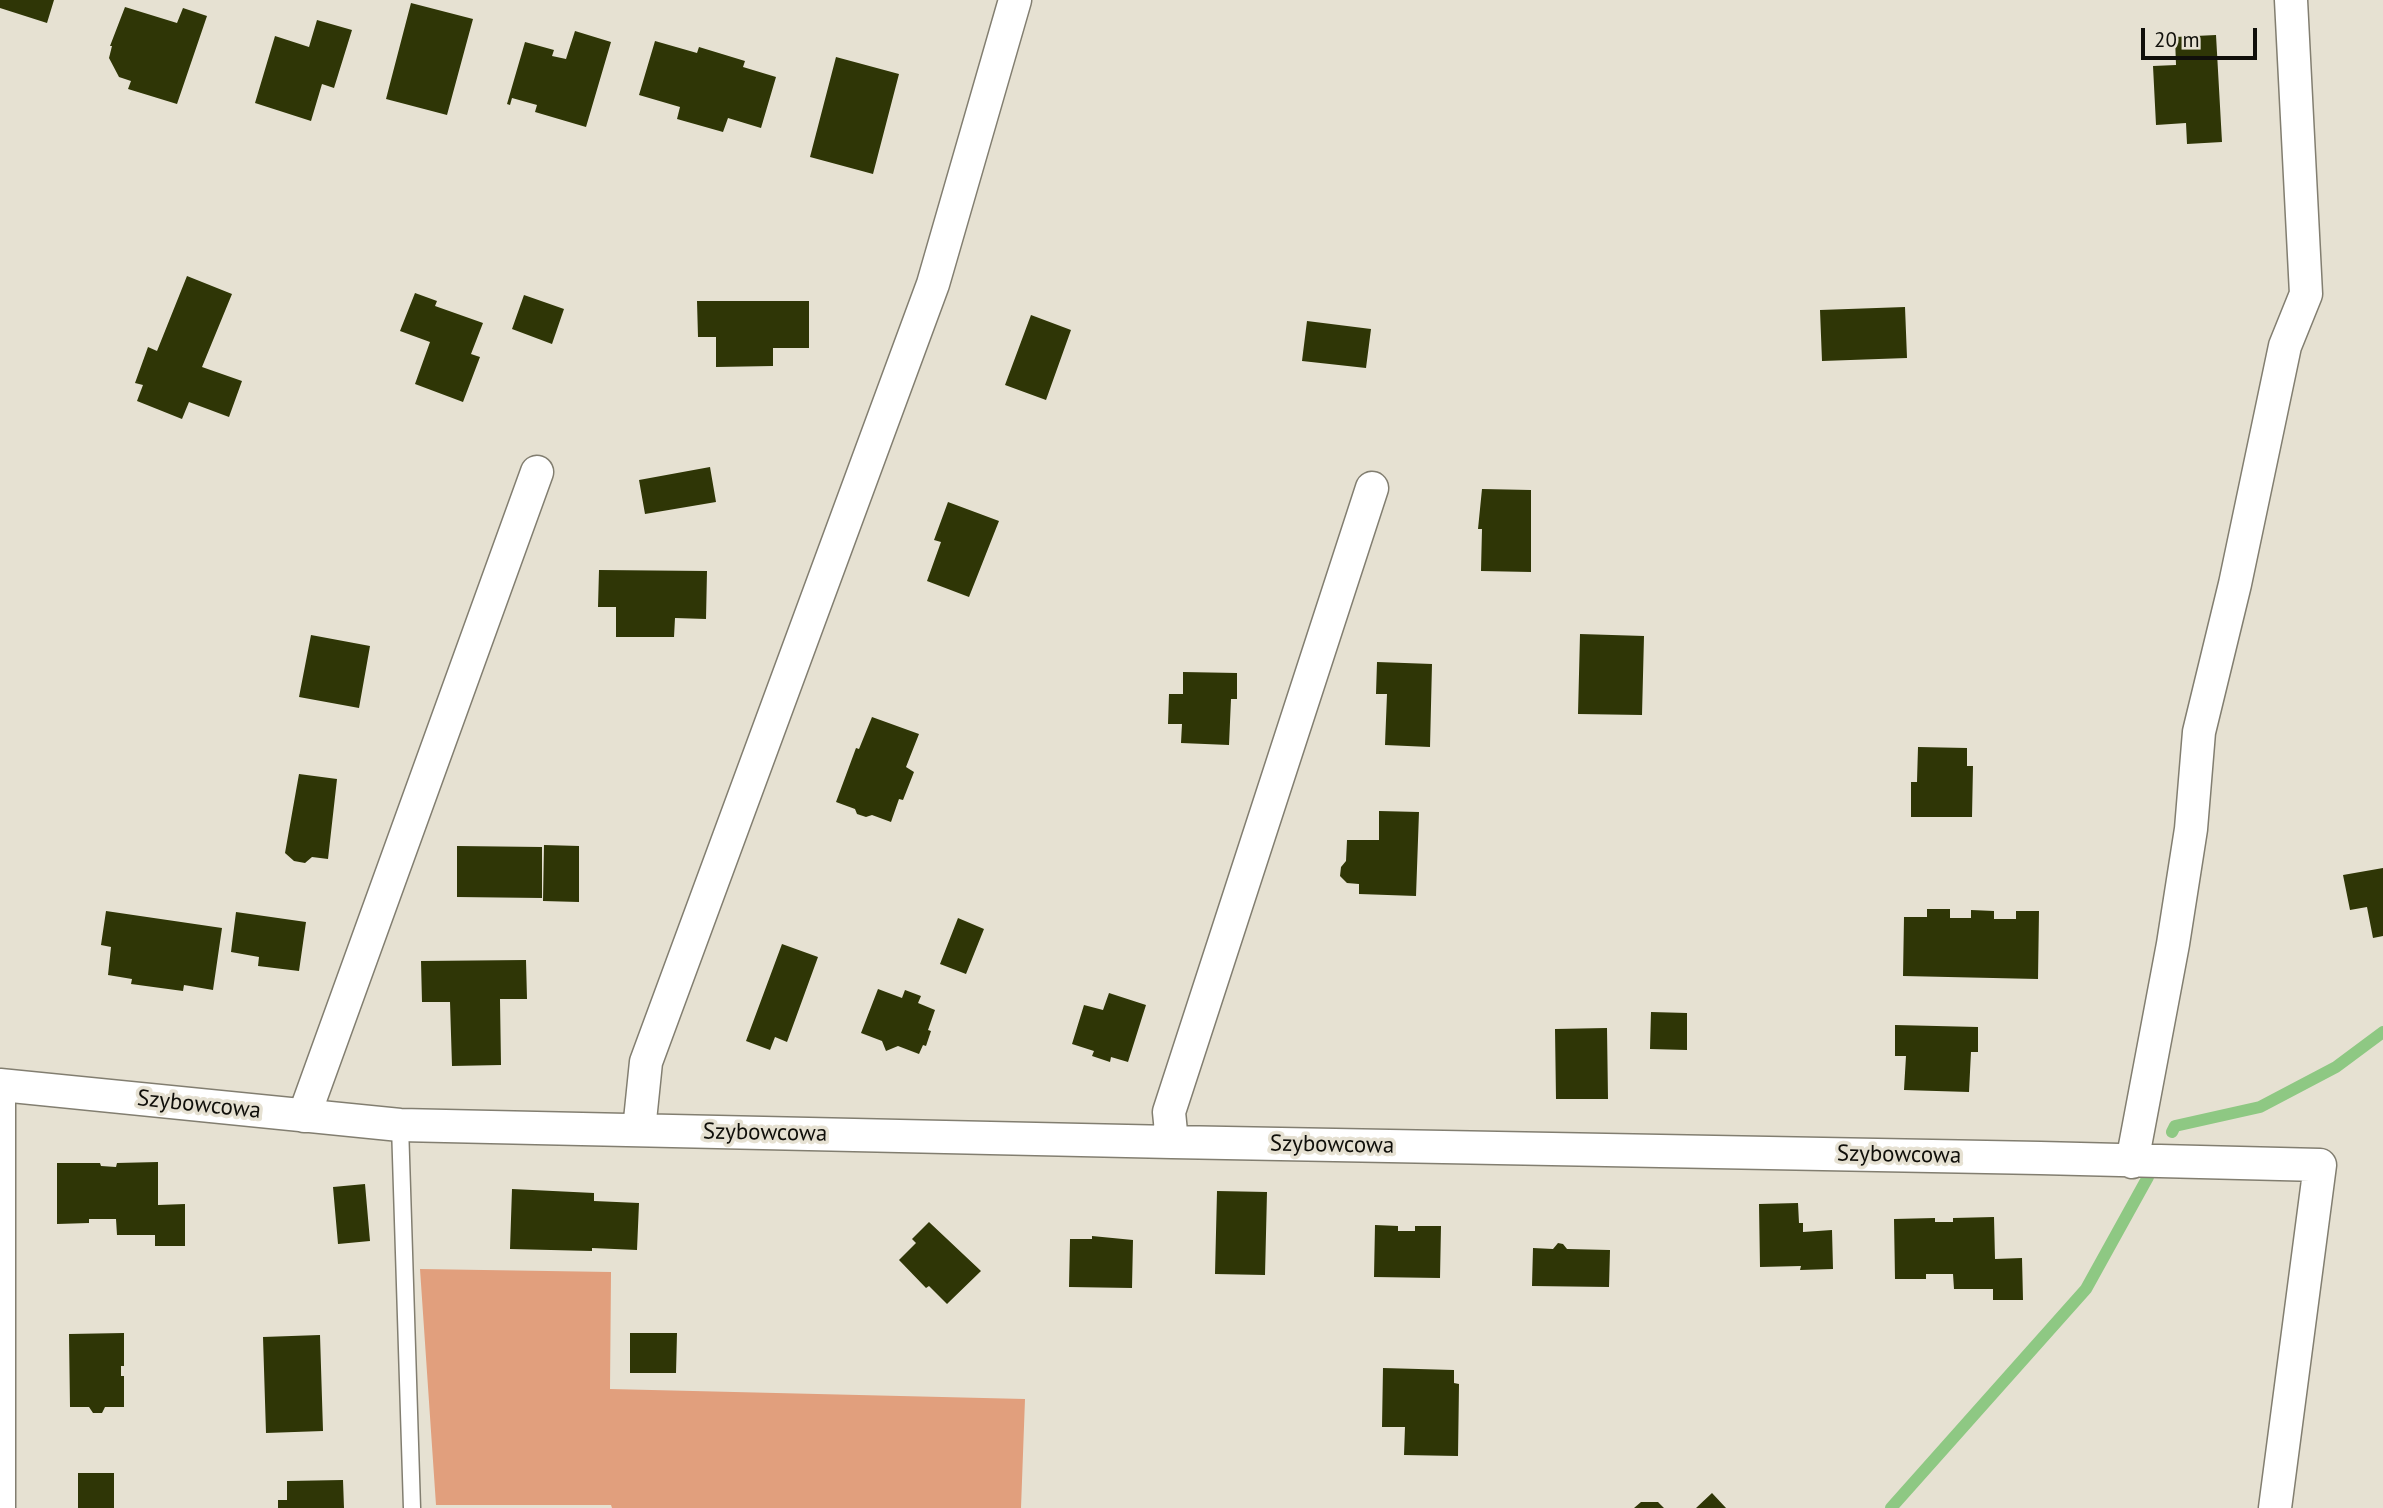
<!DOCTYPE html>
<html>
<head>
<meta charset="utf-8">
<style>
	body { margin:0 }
	#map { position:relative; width:2383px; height:1508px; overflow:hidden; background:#e6e1d2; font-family:"PT Sans",sans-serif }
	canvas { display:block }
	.scale { position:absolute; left:2141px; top:28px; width:116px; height:32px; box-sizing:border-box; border:4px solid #100f0a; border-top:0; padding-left:9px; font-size:21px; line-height:24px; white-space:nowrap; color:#100f0a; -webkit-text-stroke:5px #e6e1d2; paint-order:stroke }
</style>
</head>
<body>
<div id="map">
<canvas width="2383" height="1508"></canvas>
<div class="scale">20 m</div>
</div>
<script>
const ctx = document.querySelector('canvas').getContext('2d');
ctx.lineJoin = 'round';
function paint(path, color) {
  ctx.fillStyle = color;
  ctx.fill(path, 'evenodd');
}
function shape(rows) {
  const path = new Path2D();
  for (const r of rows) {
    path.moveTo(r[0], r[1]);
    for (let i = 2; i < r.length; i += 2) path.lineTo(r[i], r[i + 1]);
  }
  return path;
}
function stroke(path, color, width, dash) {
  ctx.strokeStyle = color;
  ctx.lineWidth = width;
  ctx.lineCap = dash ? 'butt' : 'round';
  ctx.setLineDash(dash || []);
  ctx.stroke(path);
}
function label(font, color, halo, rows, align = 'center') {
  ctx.font = font + ' "PT Sans",sans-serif';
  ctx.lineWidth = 7;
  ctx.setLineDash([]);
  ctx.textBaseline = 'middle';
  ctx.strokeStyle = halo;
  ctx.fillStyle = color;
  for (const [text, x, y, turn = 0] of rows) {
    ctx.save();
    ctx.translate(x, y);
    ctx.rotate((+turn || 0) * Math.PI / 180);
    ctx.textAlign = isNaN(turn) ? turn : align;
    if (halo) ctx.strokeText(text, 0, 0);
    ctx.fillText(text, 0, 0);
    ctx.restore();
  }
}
paint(shape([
	[420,1269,611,1272,610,1389,1025,1399,1021,1508,612,1508,611,1505,436,1505]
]), '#e19f7d');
stroke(shape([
	[2172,1132,2175,1126,2260,1107,2336,1067,2383,1032],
	[1891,1508,2086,1289,2148,1177]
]), '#8ec883', 12);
paint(shape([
	[0,0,54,0,47,23,0,8],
	[411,3,473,19,447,115,386,99],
	[125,7,177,23,183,8,207,16,177,104,128,89,131,81,119,77,109,58,112,46,110,46],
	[317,20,352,30,334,88,322,84,311,121,255,103,275,36,309,47],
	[575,31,611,42,586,127,535,112,537,105,512,98,510,105,507,104,525,42,554,50,552,56,566,59],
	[2216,35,2222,142,2187,144,2186,123,2156,125,2153,66,2176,65,2175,37],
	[655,41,697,53,699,47,745,61,743,67,776,77,761,128,728,118,723,132,677,119,680,107,639,95],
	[836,57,899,74,873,174,810,157],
	[187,276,232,294,202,367,242,381,229,417,189,402,182,419,137,401,143,385,135,383,148,347,157,351],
	[415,293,437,301,435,306,483,323,471,354,480,357,463,402,415,384,430,342,400,331],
	[524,295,564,309,552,344,512,329],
	[697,301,809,301,809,348,773,348,773,366,716,367,716,337,698,337],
	[1905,307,1907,358,1822,361,1820,310],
	[1031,315,1071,330,1046,400,1005,385],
	[1307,321,1371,329,1366,368,1302,361],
	[710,467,716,502,645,514,639,480],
	[1482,489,1531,490,1531,572,1481,571,1482,529,1478,529],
	[948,502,999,521,969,597,927,581,941,542,934,540],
	[599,570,707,571,706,619,675,618,674,637,616,637,616,607,598,607],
	[1580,634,1644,636,1642,715,1578,714],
	[311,635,370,646,359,708,299,697],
	[1377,662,1432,664,1430,747,1385,745,1387,694,1376,694],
	[1183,672,1237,673,1237,699,1231,699,1229,745,1181,743,1182,724,1168,724,1169,694,1183,694],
	[872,717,919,734,906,767,914,772,903,800,899,799,891,822,872,815,866,817,857,814,855,809,836,802,856,748,859,749],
	[1918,747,1967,748,1967,766,1973,766,1972,817,1911,817,1911,782,1917,782],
	[299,774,337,779,328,859,312,857,305,863,294,861,285,853],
	[1379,811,1419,812,1416,896,1359,894,1359,884,1347,883,1340,876,1341,867,1346,861,1347,840,1379,840],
	[544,845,579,846,579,902,543,901],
	[457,846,542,847,542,898,457,897],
	[2383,868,2383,936,2373,938,2367,907,2350,910,2343,875],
	[1927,909,1950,909,1950,918,1971,918,1971,910,1994,911,1994,919,2016,919,2016,911,2039,911,2038,979,1903,976,1904,917,1927,917],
	[106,911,222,928,213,990,184,985,183,991,131,984,132,979,108,975,111,947,101,945],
	[236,912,306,922,299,971,258,966,259,957,231,952],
	[958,918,984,929,966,974,940,964],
	[782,944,818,957,787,1042,775,1037,770,1050,746,1041],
	[526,960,527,999,500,999,501,1065,452,1066,450,1002,422,1002,421,961],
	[878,989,902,998,905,990,921,996,918,1003,935,1010,928,1030,931,1031,926,1046,923,1045,919,1054,898,1046,886,1051,882,1041,861,1033],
	[1109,993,1146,1005,1128,1062,1111,1057,1110,1062,1092,1056,1094,1051,1072,1044,1084,1005,1103,1010],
	[1651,1012,1687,1013,1687,1050,1650,1049],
	[1895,1025,1978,1027,1978,1052,1971,1052,1969,1092,1904,1090,1906,1056,1895,1056],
	[1607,1028,1608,1099,1556,1099,1555,1029],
	[158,1162,158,1205,185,1204,185,1246,155,1246,155,1235,117,1235,116,1219,89,1219,89,1223,57,1224,57,1163,100,1163,101,1166,116,1167,117,1163],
	[365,1184,370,1241,338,1244,333,1187],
	[512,1189,594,1193,594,1201,639,1203,637,1250,592,1248,592,1251,510,1249],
	[1217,1191,1267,1192,1265,1275,1215,1274],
	[1798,1203,1799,1223,1803,1223,1803,1232,1832,1230,1833,1269,1800,1270,1801,1266,1760,1267,1759,1204],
	[1994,1217,1995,1259,2022,1258,2023,1300,1993,1300,1993,1289,1954,1289,1953,1274,1926,1274,1926,1279,1895,1279,1894,1219,1935,1218,1935,1222,1953,1222,1953,1218],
	[929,1222,981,1271,947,1304,929,1286,926,1288,899,1260,916,1243,912,1239],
	[1375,1225,1398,1226,1398,1231,1415,1231,1415,1226,1441,1226,1440,1278,1374,1277],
	[1092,1236,1133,1240,1132,1288,1069,1287,1070,1239,1092,1239],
	[1558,1243,1563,1244,1567,1249,1610,1250,1609,1287,1532,1286,1533,1248,1553,1249],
	[124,1333,124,1366,121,1366,121,1376,124,1376,124,1407,105,1407,102,1413,93,1413,89,1407,70,1407,69,1334],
	[630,1333,677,1333,676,1373,630,1373],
	[320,1335,323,1431,266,1433,263,1337],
	[1383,1368,1454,1370,1454,1383,1459,1384,1458,1456,1404,1455,1405,1427,1382,1427],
	[78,1473,114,1473,114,1508,78,1508],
	[343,1480,344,1508,278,1508,278,1500,287,1500,287,1481],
	[1712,1493,1726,1508,1696,1508],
	[1641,1502,1658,1502,1664,1508,1634,1508]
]), '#2f3606');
const service = shape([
	[7,1086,7,1508],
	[400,1125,412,1508]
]);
const minor = shape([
	[0,1085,400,1125,1172,1142,2040,1158,2320,1165,2275,1508],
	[304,1116,537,472],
	[639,1130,646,1062,933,284,1015,0],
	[1172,1142,1169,1112,1372,488],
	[2132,1162,2173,944,2191,829,2199,732,2235,584,2285,346,2306,294,2291,0]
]);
stroke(service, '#827e70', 19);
stroke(minor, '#827e70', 35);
stroke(service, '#fff', 16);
stroke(minor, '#fff', 32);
label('23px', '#100f0a', '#e6e1d2', [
	["Szybowcowa",199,1105,6],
	["Szybowcowa",765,1133,1],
	["Szybowcowa",1332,1145,1],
	["Szybowcowa",1899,1155,1]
]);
</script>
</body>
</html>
